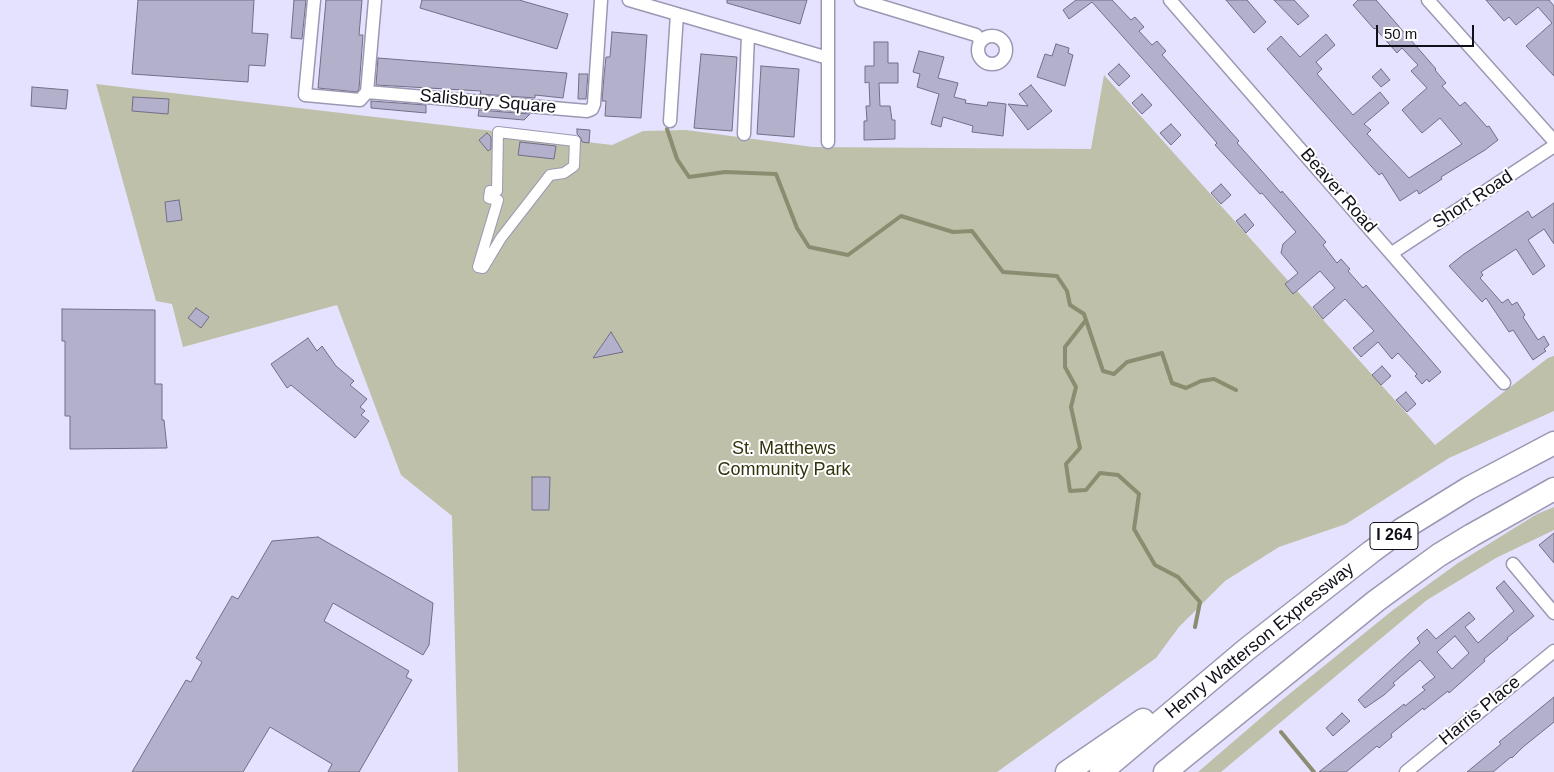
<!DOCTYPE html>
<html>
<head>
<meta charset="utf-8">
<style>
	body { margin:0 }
	#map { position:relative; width:1554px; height:772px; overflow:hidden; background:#e5e2ff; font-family:Arial,sans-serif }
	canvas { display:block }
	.scale { position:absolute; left:1376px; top:25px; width:98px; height:22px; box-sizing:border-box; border:2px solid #110f19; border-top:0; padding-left:6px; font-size:15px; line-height:18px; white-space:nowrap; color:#110f19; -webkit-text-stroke:4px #fff; paint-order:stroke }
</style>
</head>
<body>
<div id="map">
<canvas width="1554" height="772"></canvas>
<div class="scale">50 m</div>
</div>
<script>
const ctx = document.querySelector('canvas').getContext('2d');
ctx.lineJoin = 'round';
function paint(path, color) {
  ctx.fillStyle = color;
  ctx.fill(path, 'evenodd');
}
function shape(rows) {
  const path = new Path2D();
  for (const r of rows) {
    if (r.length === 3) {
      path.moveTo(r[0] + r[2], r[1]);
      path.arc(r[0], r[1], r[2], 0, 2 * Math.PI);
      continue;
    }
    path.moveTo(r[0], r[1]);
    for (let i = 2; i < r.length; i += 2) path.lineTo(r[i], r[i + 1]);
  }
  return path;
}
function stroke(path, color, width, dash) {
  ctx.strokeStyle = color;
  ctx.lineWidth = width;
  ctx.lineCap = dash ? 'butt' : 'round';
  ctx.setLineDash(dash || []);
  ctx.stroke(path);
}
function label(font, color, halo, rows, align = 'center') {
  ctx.font = font + ' Arial,sans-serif';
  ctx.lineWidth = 4;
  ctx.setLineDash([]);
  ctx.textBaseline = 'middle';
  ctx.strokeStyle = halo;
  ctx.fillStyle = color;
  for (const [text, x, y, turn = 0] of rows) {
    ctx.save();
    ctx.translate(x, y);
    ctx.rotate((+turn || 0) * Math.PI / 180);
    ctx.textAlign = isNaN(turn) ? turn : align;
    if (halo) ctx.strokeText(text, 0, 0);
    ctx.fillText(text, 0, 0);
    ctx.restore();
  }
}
paint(shape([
	[1104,75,1435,445,1548,358,1554,356,1554,411,1449,458,1346,524,1279,547,1225,581,1179,627,1156,658,997,772,458,772,452,516,401,475,337,305,183,347,172,304,156,301,96,84,612,145,643,131,686,130,813,147,1091,149],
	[1554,507,1554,530,1496,558,1427,600,1221,772,1198,772,1277,704,1393,610,1458,563,1537,514]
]), '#bfc0a9');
stroke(shape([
	[667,129,677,159,689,177,725,172,776,174,797,228,809,247,848,255,901,216,953,232,972,231,1003,272,1057,276,1067,291,1070,305,1084,314,1103,371,1114,374,1127,362,1162,353,1172,383,1186,388,1201,381,1214,379,1236,390],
	[1086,320,1065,347,1065,367,1076,387,1071,407,1080,448,1066,464,1070,491,1086,490,1100,473,1118,475,1139,494,1134,529,1155,565,1178,577,1200,602,1195,627],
	[1281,732,1314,772]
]), '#8b8c70', 4);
const building = shape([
	[138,0,254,0,252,33,268,34,265,66,249,65,248,82,132,74,138,0],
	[294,0,306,0,302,39,291,38,294,0],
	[326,0,362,0,359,35,363,35,359,89,357,92,318,88,326,0],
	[422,0,519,0,568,14,557,49,420,8,422,0],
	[727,0,807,0,800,24,727,3,727,0],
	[1076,0,1112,0,1131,20,1135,17,1144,27,1139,31,1152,45,1157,41,1166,51,1162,55,1239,141,1237,143,1268,178,1281,193,1282,191,1326,242,1323,245,1337,263,1341,259,1350,269,1348,271,1363,288,1366,285,1441,372,1429,382,1427,379,1422,384,1415,376,1417,374,1398,353,1392,359,1378,342,1361,357,1353,348,1374,331,1345,299,1323,319,1313,307,1335,288,1320,271,1293,294,1285,284,1298,273,1281,253,1283,244,1296,232,1262,193,1260,194,1215,145,1217,143,1166,85,1092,2,1069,19,1063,10,1076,0],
	[1226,0,1247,0,1266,22,1254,33,1226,0],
	[1274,0,1294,0,1309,16,1298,25,1274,0],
	[1358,0,1376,0,1436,69,1435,70,1446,83,1442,86,1460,106,1465,102,1487,127,1489,126,1498,140,1485,150,1441,177,1442,179,1419,194,1417,190,1400,201,1382,173,1379,175,1267,49,1281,36,1300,57,1326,34,1335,45,1316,62,1322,69,1317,74,1353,115,1380,92,1389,103,1364,124,1371,130,1367,134,1409,178,1462,144,1440,118,1422,133,1402,110,1427,88,1411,71,1418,65,1402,48,1397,53,1375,28,1374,29,1353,5,1358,0],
	[1486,0,1549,0,1554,6,1554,76,1526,46,1552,23,1538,7,1516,25,1509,17,1504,21,1486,0],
	[612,32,647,35,641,118,605,116,606,101,602,101,604,76,606,57,610,57,612,32],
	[874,42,888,42,888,63,898,63,898,83,879,83,880,106,890,106,892,120,895,120,895,139,864,140,864,121,867,121,866,106,870,106,869,82,865,83,865,66,874,66,874,42],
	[1056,44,1069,48,1068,53,1073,55,1065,86,1037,77,1045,54,1052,56,1056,44],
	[919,51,944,57,938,78,958,83,954,97,966,100,965,103,987,106,988,102,1006,104,1003,136,972,132,973,126,943,117,941,127,931,124,939,94,917,87,920,74,913,72,919,51],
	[701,54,737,57,732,131,694,128,701,54],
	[378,58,479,66,567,73,563,98,535,95,535,98,480,94,481,91,376,85,378,58],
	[1119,64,1130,76,1119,86,1108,74,1119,64],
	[761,66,799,69,794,137,757,134,761,66],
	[1381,69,1390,80,1381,87,1372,77,1381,69],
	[579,74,588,74,586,99,578,99,579,74],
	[1031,85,1052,111,1028,130,1008,104,1028,106,1019,94,1031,85],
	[32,87,68,90,66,109,31,106,32,87],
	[1142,94,1152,105,1142,114,1132,103,1142,94],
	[133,97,169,99,168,114,132,111,133,97],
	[371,101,426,105,426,113,371,108,371,101],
	[479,110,530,114,524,120,478,116,479,110],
	[1171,124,1181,135,1171,145,1160,133,1171,124],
	[577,129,590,130,589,143,582,142,581,138,577,134,577,129],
	[487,133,491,137,491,149,488,151,479,140,487,133],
	[520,142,556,146,554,159,518,155,520,142],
	[1221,184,1231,195,1221,204,1211,193,1221,184],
	[179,200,182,220,167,222,165,202,179,200],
	[1554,203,1554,244,1544,229,1528,240,1545,266,1533,275,1516,249,1481,272,1483,275,1480,278,1502,303,1508,299,1512,305,1517,302,1525,315,1523,317,1538,340,1544,336,1549,345,1544,349,1546,351,1533,360,1513,330,1509,332,1486,298,1482,302,1449,266,1464,254,1528,211,1532,218,1554,203],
	[1245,214,1254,225,1246,233,1236,221,1245,214],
	[196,308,209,317,201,328,188,318,196,308],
	[62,309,155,310,155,384,162,384,162,420,164,420,167,448,70,449,70,416,65,416,65,341,62,341,62,309],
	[611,332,623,352,593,358,611,332],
	[308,338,317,351,322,346,336,366,354,381,350,385,367,399,360,407,365,411,361,415,369,421,355,438,291,385,287,388,271,364,308,338],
	[1382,366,1391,376,1381,385,1372,375,1382,366],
	[1406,392,1416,404,1407,412,1396,400,1406,392],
	[532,477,550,477,549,510,532,510,532,477],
	[1554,533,1554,563,1539,545,1554,533],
	[318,537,433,603,429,645,423,655,333,603,324,621,409,671,406,677,412,680,359,772,328,772,332,764,270,727,243,772,132,772,186,680,191,682,202,662,196,658,232,596,238,599,272,541,318,537],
	[1504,581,1534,616,1507,638,1508,639,1484,659,1485,661,1449,693,1448,691,1424,710,1423,708,1391,734,1392,737,1379,748,1377,746,1346,772,1319,772,1404,704,1405,706,1425,690,1422,687,1435,677,1420,660,1393,683,1395,685,1384,695,1365,708,1358,700,1420,643,1417,638,1427,629,1436,639,1469,612,1475,619,1465,627,1478,643,1514,611,1496,588,1504,581],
	[1455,636,1469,653,1452,669,1437,652,1455,636],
	[1554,697,1554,722,1523,747,1512,758,1511,757,1493,772,1467,772,1501,744,1499,742,1554,697],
	[1342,713,1350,721,1333,736,1326,728,1342,713]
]);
paint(building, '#b3b0cc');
stroke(building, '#716e87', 1);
const pedestrian = shape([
	[498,132,575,141,574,166,564,173,550,175,501,238,483,268,478,267,498,200,489,198,490,191,497,191,498,132]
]);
const minor = shape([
	[314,0,305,95,360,100,367,92],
	[375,0,367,92,587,111,592,109,594,104,601,0],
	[629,0,828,58],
	[828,0,828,142],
	[861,0,976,35,981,41],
	[1170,0,1504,383],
	[1428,0,1554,141],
	[992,50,14],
	[670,121,677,14],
	[744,134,748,35],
	[1392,253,1554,146],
	[1513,564,1554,613],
	[1406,772,1554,651]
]);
const motorway = shape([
	[1067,772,1143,720],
	[1101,772,1247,649,1371,552,1401,530,1469,488,1554,443],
	[1165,772,1376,601,1406,579,1439,555,1472,535,1554,489]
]);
stroke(pedestrian, '#9b98b3', 12);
stroke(minor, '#9b98b3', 15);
stroke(motorway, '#9b98b3', 25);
stroke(pedestrian, '#fff', 10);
stroke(minor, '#fff', 12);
stroke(motorway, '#fff', 22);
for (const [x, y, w] of [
	[1394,536,48]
]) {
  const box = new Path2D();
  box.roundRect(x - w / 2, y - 13.5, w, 27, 4);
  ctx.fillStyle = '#fff';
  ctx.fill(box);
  stroke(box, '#110f19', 1);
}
label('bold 16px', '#110f19', null, [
	["I 264",1394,536]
]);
label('18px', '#110f19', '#fff', [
	["Salisbury Square",488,102,5],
	["Beaver Road",1338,191,49],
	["Short Road",1473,200,-33],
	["Henry Watterson Expressway",1260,641,-39],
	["Harris Place",1480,711,-39]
]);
label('18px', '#32320c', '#fff', [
	["St. Matthews",784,449],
	["Community Park",784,470]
]);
</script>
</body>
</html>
